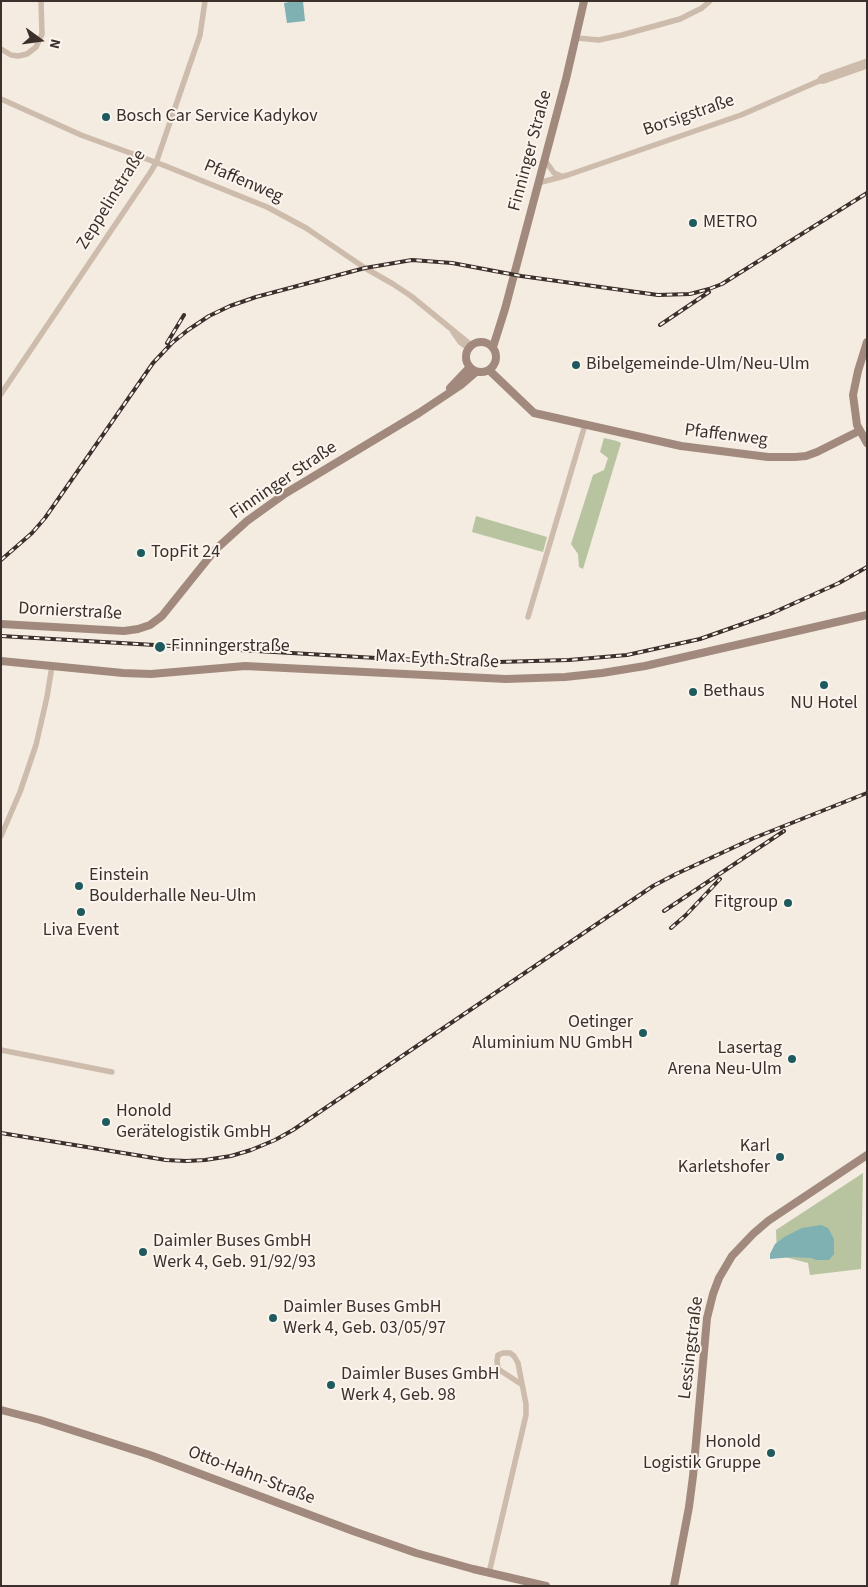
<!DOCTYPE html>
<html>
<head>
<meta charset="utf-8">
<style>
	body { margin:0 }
	#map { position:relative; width:868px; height:1587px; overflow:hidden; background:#f4ebe1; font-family:"Source Sans 3",sans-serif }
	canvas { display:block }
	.frame { position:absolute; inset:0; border:2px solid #3b302b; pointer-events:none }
	.north { position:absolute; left:15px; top:15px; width:50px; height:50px; -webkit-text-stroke:4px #fbf5ee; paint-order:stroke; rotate:104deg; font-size:14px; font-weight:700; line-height:20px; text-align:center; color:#3b302b }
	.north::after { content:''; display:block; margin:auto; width:18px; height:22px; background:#3b302b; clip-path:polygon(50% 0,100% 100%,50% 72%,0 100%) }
</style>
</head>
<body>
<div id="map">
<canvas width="868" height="1587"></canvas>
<div class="frame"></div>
<div class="north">N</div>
</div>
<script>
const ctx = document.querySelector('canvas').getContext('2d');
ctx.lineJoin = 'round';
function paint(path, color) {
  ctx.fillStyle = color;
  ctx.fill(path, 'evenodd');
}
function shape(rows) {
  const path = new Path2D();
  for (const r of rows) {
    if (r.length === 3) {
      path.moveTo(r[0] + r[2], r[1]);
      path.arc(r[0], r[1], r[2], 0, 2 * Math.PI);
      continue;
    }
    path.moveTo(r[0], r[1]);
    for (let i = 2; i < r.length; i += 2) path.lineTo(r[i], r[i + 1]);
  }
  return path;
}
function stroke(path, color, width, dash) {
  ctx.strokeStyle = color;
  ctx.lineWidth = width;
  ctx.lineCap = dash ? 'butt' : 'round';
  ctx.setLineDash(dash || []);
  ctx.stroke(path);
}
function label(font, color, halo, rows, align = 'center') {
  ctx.font = font + ' "Source Sans 3",sans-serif';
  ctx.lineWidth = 4;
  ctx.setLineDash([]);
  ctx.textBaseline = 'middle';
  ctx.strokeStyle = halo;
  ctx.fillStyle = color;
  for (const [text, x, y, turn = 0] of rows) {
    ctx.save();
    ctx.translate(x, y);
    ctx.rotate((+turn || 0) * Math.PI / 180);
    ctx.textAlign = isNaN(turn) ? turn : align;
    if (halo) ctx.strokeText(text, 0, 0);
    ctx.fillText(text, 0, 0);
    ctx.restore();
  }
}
paint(shape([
	[604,438,617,441,621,443,583,569,579,567,578,554,571,544,593,475,604,470,608,458,600,452],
	[476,516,547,537,543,552,472,532],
	[863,1173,861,1269,810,1275,808,1263,777,1255,776,1230]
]), '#b8c4a0');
paint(shape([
	[295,1,303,1,305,21,287,23,284,3],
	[821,1225,828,1228,834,1239,834,1254,829,1260,816,1260,811,1258,793,1257,770,1259,770,1254,775,1244,784,1237,802,1228]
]), '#7fb0b2');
stroke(shape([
	[577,38,599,40,622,35,680,19,702,8,710,1],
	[1,49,11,55,18,56,27,54,36,47,42,34,41,1],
	[819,81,824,81,867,66],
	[1,99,81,135,163,165,267,207,306,228,365,268,393,284,411,296,471,345],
	[544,159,554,173,561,176],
	[538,183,568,175,741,115,819,81,822,77,867,61],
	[453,332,460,342,468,348],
	[1,394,150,173,156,163,200,35,205,1],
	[528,617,585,425],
	[1,836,20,792,36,745,47,697,52,666],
	[1,1050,112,1072],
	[489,1573,526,1415,526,1404,518,1363,514,1356,510,1353,503,1353,498,1355,497,1361,498,1369,521,1384]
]), '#cdbbac', 5.5);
stroke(shape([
	[481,357,15],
	[867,342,858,371,853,395,857,425,867,443],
	[493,347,505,309,566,79,584,1],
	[489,370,534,413,681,446,768,457,795,457,806,456,817,452,859,431],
	[450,388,469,368],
	[1,624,124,631,138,629,150,625,162,616,215,550,247,521,286,493,419,413,461,385,476,372],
	[1,661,123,673,151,674,245,666,506,679,565,677,602,673,645,666,867,615],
	[1,1410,40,1420,150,1455,353,1531,416,1553,473,1569,546,1586],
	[674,1586,689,1507,693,1476,707,1318,713,1294,719,1278,732,1256,753,1234,768,1221,867,1155]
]), '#a18a7d', 8);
const rail = shape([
	[660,325,709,292],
	[167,343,184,315],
	[1,560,32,533,45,518,153,363,172,343,188,330,209,316,230,306,256,297,365,268,412,260,452,263,521,276,658,295,690,294,709,289,722,284,867,193],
	[1,636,462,663,569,660,627,655,700,639,768,615,839,583,867,567],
	[664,911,784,831],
	[671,928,686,915,720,879],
	[1,1133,166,1160,186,1161,205,1160,231,1156,251,1150,275,1140,293,1130,653,886,676,874,754,838,867,793]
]);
stroke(rail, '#3b302b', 4);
stroke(rail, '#fbf5ee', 2, [5.5]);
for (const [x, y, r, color] of [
	[106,117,5,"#1f5a5e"],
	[693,223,5,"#1f5a5e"],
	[576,365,5,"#1f5a5e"],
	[141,553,5,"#1f5a5e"],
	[160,647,6,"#1f5a5e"],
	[824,685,5,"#1f5a5e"],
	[693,692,5,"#1f5a5e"],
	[79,886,5,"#1f5a5e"],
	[788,903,5,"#1f5a5e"],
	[81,912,5,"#1f5a5e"],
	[643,1033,5,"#1f5a5e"],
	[792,1059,5,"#1f5a5e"],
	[106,1122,5,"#1f5a5e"],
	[780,1157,5,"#1f5a5e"],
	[143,1252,5,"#1f5a5e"],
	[273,1318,5,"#1f5a5e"],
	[331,1385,5,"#1f5a5e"],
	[771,1453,5,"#1f5a5e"]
]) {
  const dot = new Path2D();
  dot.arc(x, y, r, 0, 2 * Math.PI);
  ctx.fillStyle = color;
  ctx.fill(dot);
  stroke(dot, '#fbf5ee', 2);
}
label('18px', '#3b302b', '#fbf5ee', [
	["Borsigstraße",689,116,-19],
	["Finninger Straße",531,151,-75],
	["Pfaffenweg",243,182,23],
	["Zeppelinstraße",112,200,-58],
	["Pfaffenweg",726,436,7],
	["Finninger Straße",284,481,-34],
	["Dornierstraße",70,612,3],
	["Max-Eyth-Straße",437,660,3],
	["Lessingstraße",692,1348,-83],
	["Otto-Hahn-Straße",251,1476,21]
]);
label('18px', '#3b302b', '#fbf5ee', [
	["Bosch Car Service Kadykov",116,117],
	["METRO",703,223],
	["Bibelgemeinde-Ulm/Neu-Ulm",586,365],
	["TopFit 24",151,553],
	["Finningerstraße",171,647],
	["Bethaus",703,692],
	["NU Hotel",824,704,"center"],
	["Einstein",89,876],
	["Boulderhalle Neu-Ulm",89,897],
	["Fitgroup",778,903,"right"],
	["Liva Event",81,931,"center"],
	["Oetinger",633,1023,"right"],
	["Aluminium NU GmbH",633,1044,"right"],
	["Lasertag",782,1049,"right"],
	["Arena Neu-Ulm",782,1070,"right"],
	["Honold",116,1112],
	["Gerätelogistik GmbH",116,1133],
	["Karl",770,1147,"right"],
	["Karletshofer",770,1168,"right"],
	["Daimler Buses GmbH",153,1242],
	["Werk 4, Geb. 91/92/93",153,1263],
	["Daimler Buses GmbH",283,1308],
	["Werk 4, Geb. 03/05/97",283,1329],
	["Daimler Buses GmbH",341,1375],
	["Werk 4, Geb. 98",341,1396],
	["Honold",761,1443,"right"],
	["Logistik Gruppe",761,1464,"right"]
], 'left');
</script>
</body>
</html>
